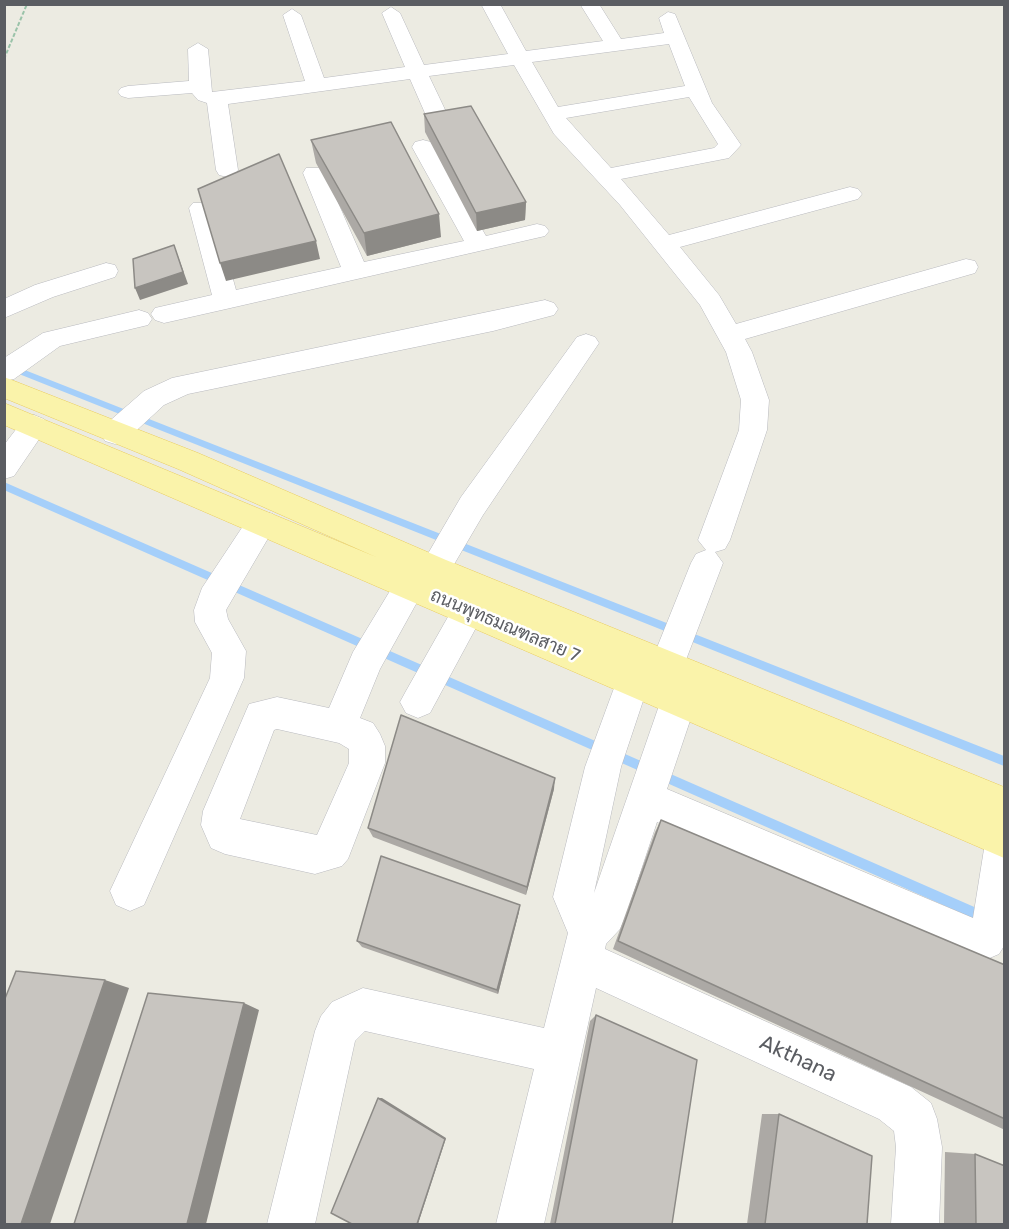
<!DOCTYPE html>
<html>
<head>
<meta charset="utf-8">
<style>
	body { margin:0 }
	#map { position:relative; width:1009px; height:1229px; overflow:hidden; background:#ecebe2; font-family:Rubik,sans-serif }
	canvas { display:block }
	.frame { position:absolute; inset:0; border:6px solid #5b5d62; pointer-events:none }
</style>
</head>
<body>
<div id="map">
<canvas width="1009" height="1229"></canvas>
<div class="frame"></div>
</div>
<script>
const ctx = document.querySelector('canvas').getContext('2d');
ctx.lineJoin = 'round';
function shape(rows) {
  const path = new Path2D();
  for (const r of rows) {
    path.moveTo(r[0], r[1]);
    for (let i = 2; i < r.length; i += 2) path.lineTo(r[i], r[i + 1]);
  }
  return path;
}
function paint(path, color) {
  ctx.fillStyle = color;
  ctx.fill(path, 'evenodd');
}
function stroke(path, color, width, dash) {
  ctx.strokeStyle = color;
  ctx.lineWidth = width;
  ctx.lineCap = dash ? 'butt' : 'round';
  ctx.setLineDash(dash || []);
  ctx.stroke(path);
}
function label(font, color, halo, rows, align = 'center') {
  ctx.font = font + ' Rubik,Sarabun,sans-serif';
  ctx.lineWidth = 5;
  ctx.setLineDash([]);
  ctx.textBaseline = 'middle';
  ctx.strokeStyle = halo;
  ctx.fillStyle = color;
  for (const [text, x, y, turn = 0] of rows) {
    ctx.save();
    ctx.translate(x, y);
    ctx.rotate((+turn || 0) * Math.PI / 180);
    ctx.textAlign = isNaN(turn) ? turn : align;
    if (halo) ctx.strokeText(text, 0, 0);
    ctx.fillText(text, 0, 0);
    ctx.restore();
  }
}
paint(shape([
	[12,365,1004,756,1004,766,9,370,8,368,12,365],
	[4,482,1004,920,1004,932,4,490,4,482]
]), '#a5cffa');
const minor = shape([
	[481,4,500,4,526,51,603,41,580,4,599,4,621,39,664,33,659,18,668,12,675,14,712,103,741,145,729,158,621,179,669,235,850,187,858,189,862,194,858,199,680,247,719,295,736,324,966,259,975,261,978,267,975,273,745,339,752,352,769,400,767,430,730,540,725,549,715,552,723,563,684,665,679,676,667,680,655,676,650,665,691,563,696,554,706,550,698,540,739,430,741,400,726,352,700,305,620,205,554,134,514,65,429,76,450,120,447,125,439,126,431,125,428,120,410,79,228,104,238,170,235,175,227,177,219,175,216,170,207,103,198,100,192,93,128,98,121,96,118,92,121,88,128,86,189,81,188,49,198,43,208,49,212,92,305,81,283,15,292,9,301,15,324,78,405,67,382,13,391,7,400,13,424,65,508,54,481,4],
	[669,44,685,86,558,107,532,62,669,44],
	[689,97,718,144,714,148,611,168,566,118,689,97],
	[423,140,431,142,434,147,486,236,537,224,545,226,549,231,545,236,226,309,164,323,155,320,151,314,155,308,212,295,189,208,193,203,209,203,213,208,236,290,341,267,303,173,306,168,322,168,325,173,364,262,464,241,412,147,415,142,423,140],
	[106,263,115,265,118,271,115,277,53,297,4,318,4,299,35,285,106,263],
	[545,300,554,303,558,309,554,315,493,331,188,394,164,405,125,441,115,444,105,441,101,433,105,425,144,391,172,378,545,300],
	[139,310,148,313,152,319,148,325,60,346,14,379,4,381,4,358,43,333,139,310],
	[586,334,595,337,599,343,483,515,446,578,435,582,424,578,419,569,461,497,577,337,586,334],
	[34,415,44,419,48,426,14,476,4,479,4,445,24,419,34,415],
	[262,511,273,514,277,523,226,610,228,619,246,651,244,678,144,905,130,911,116,905,110,891,210,678,212,653,195,622,194,610,202,588,251,514,262,511],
	[410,572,421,576,426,586,380,669,360,718,373,723,380,734,385,746,385,763,348,859,342,866,315,874,225,854,211,848,201,825,203,811,249,704,277,697,329,708,353,652,399,576,410,572],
	[277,729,339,743,349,749,349,763,317,835,240,819,274,730,277,729],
	[469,597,481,601,485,611,430,713,418,718,406,713,400,702,406,691,457,601,469,597],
	[633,664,645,669,650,680,621,767,594,893,661,700,667,689,679,684,691,689,697,700,667,789,973,918,985,843,990,829,1004,824,1004,946,999,954,985,960,952,951,657,822,626,915,620,929,606,944,605,949,911,1087,931,1103,937,1119,942,1147,939,1224,891,1224,896,1147,894,1131,879,1119,596,988,544,1224,496,1224,534,1069,365,1031,355,1041,315,1224,267,1224,315,1031,321,1016,332,1002,363,988,544,1028,568,933,553,897,585,767,621,669,633,664]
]);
const major = shape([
	[4,377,198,453,446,560,1004,787,1004,858,4,425,4,403,376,557,178,469,4,398,4,377]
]);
stroke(minor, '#b8b9be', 1);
stroke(major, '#e9cc5f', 1);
stroke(shape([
	[4,59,27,4]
]), '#9ac3a9', 2, [4, 2]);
paint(minor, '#fff');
paint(major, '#faf3aa');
paint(shape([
	[424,114,526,202,525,220,477,231,425,132],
	[311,140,441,237,367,256,316,163],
	[554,789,526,895,373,837,368,828],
	[661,820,1005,965,1005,1130,613,949,655,832],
	[519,912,498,994,362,947,357,941],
	[596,1015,672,1224,550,1224,590,1021],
	[762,1114,779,1114,867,1224,747,1224],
	[945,1152,975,1154,1005,1224,944,1224]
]), '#aca9a5');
paint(shape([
	[526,202,525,220,477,231,476,213],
	[439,214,441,237,367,256,364,233],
	[316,241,320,259,226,281,220,263],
	[174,245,188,284,140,300,135,288],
	[555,778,554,789,526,895,527,887],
	[520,905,519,912,498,994,497,990],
	[105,980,129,988,50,1224,21,1224],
	[244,1003,259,1010,206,1224,187,1224],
	[378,1098,382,1098,446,1138,418,1224,417,1224]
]), '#8c8a86');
const building = shape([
	[471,106,526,202,476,213,424,114,471,106],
	[391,122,439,214,364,233,311,140,391,122],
	[279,154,316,241,220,263,198,189,279,154],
	[174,245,183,272,135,288,133,259,174,245],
	[401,715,555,778,527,887,368,828,401,715],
	[661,820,1005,965,1005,1119,618,941,661,820],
	[381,856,520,905,497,990,357,941,381,856],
	[16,971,105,980,21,1224,4,1224,4,1001,16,971],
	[148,993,244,1003,187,1224,74,1224,148,993],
	[596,1015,697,1060,672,1224,555,1224,596,1015],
	[378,1098,445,1139,417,1224,352,1224,331,1213,378,1098],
	[779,1114,872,1156,867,1224,765,1224,779,1114],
	[975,1154,1005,1166,1005,1224,976,1224,975,1154]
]);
paint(building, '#c8c5c0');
stroke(building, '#8c8a86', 1.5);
label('18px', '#5b5d62', '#fff', [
	["ถนนพุทธมณฑลสาย 7",505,626,23]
]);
label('21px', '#5b5d62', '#fff', [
	["Akthana",798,1059,25]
]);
</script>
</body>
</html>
